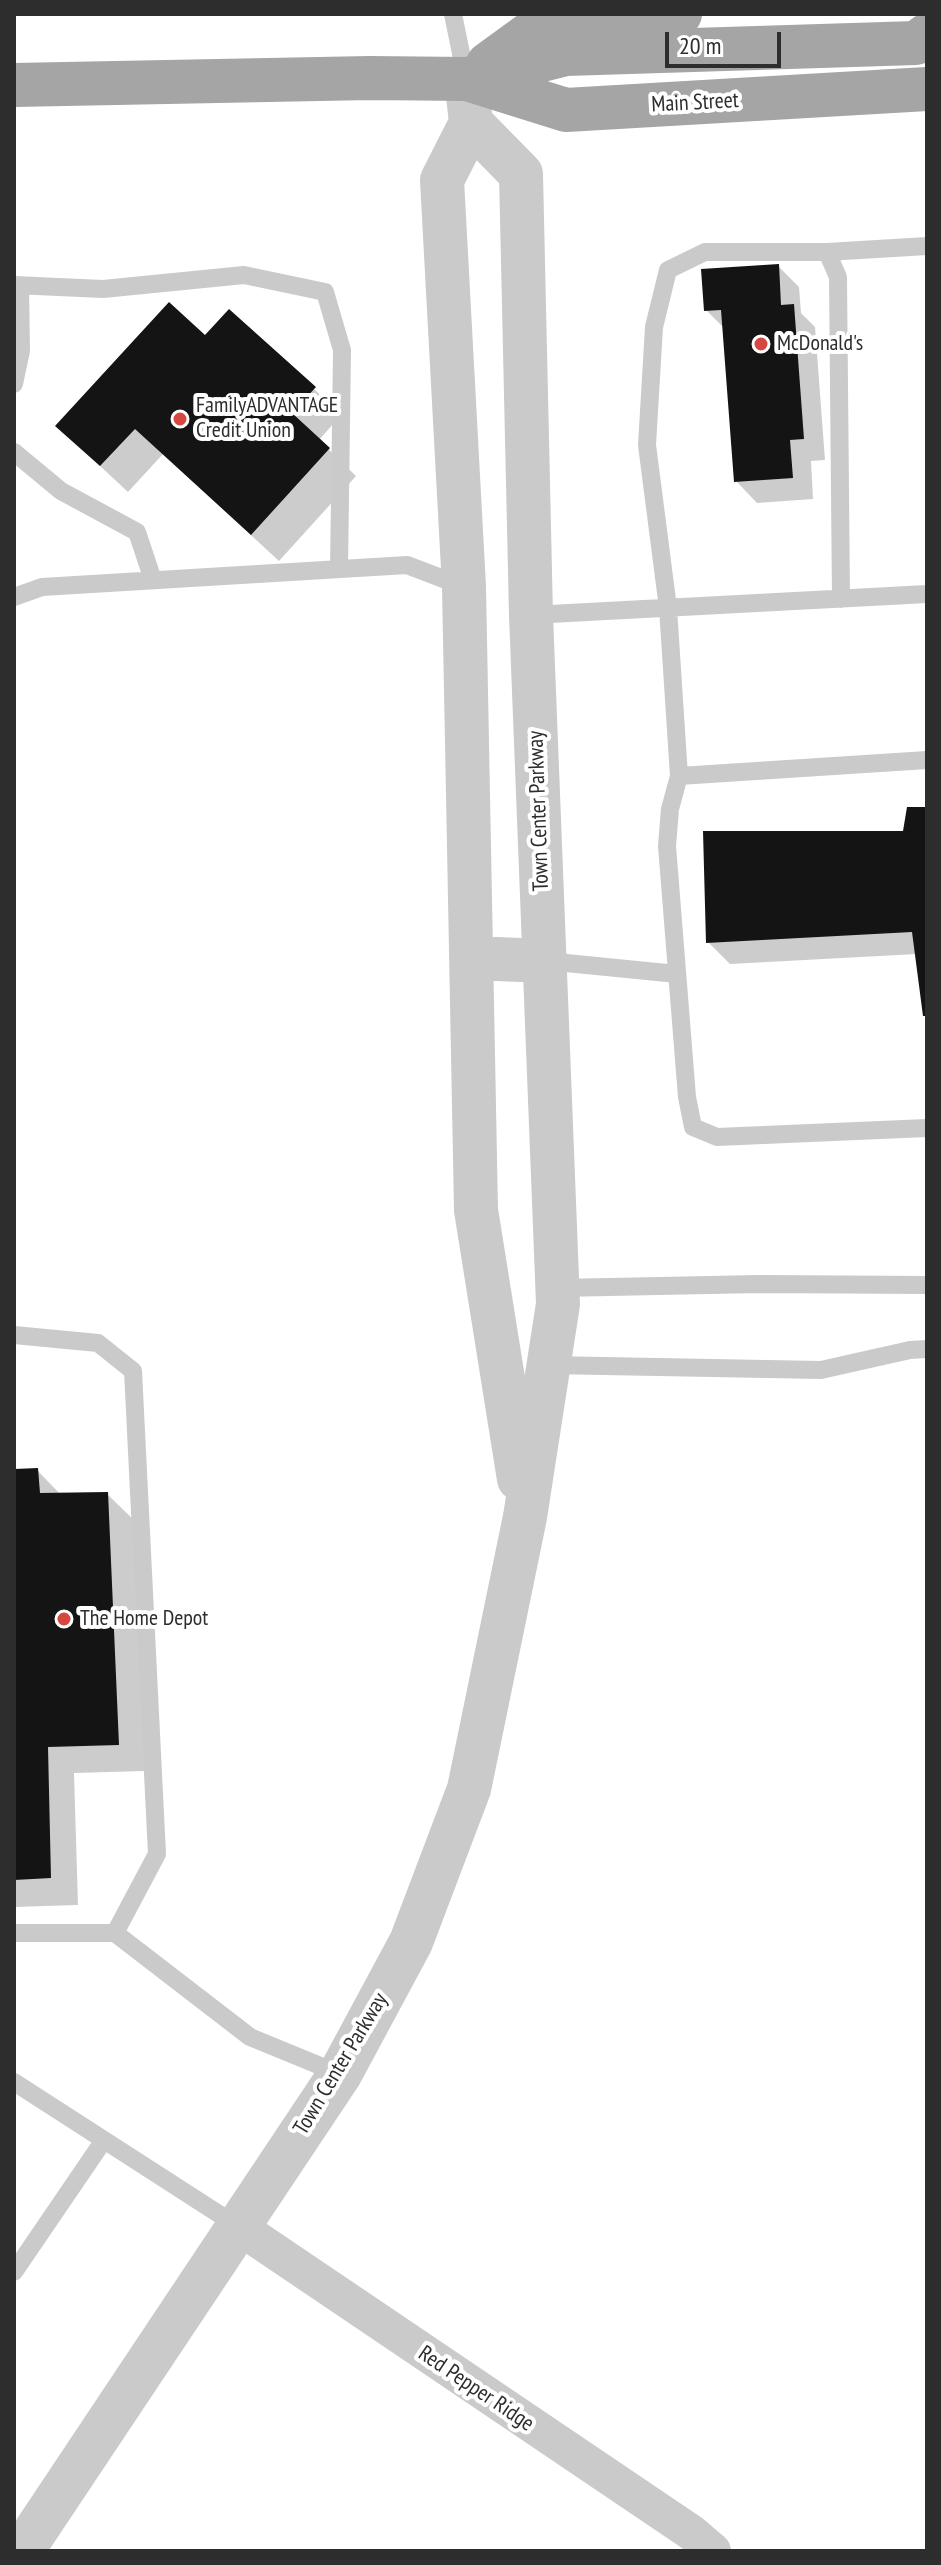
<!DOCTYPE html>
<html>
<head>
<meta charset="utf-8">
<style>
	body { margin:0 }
	#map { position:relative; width:941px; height:2565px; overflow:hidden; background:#fff; font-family:"PT Sans Narrow",sans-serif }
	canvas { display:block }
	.frame { position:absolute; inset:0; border:16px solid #2d2d2d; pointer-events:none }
	.scale { position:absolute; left:665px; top:32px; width:116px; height:36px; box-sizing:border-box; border:4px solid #2d2d2d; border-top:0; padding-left:10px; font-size:24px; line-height:28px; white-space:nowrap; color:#2d2d2d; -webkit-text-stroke:6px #fff; paint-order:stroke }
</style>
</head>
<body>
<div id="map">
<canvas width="941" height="2565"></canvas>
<div class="frame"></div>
<div class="scale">20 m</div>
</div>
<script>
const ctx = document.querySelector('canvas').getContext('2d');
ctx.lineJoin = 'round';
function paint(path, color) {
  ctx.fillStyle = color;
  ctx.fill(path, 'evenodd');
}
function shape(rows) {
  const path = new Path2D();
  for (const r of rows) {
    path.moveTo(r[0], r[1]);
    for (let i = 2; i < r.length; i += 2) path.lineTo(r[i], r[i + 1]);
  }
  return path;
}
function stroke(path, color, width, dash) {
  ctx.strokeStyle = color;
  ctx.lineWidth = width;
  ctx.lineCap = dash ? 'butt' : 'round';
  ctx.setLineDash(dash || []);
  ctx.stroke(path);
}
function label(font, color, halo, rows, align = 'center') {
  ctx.font = font + ' "PT Sans Narrow",sans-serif';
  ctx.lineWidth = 8;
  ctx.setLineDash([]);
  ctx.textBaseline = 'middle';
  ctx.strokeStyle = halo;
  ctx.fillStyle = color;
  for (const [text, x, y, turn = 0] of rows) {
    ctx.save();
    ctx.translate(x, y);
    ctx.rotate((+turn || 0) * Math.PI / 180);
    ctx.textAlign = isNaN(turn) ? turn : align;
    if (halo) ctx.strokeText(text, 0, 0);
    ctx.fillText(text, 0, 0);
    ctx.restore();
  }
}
paint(shape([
	[778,266,799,287,801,313,815,327,825,460,811,461,813,499,757,503,736,481,725,329,706,310],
	[206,338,314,389,341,415,319,440,356,476,279,561,163,454,128,492,57,426],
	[927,809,927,1017,917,954,730,964,708,942,905,833],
	[37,1470,61,1495,107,1494,135,1521,145,1771,74,1773,78,1905,14,1907,14,1471]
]), '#0003');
paint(shape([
	[779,264,781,305,794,304,804,439,790,440,793,478,734,482,721,310,704,311,701,269],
	[169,302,205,335,229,309,316,387,292,413,330,448,251,535,135,429,100,466,55,426],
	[907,807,927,807,927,1016,923,1016,912,932,706,943,703,831,903,831],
	[38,1468,40,1493,108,1492,119,1745,48,1747,51,1878,14,1880,14,1469]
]), '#141414');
stroke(shape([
	[453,14,466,78],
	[827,252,927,246],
	[14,285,103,289,244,275,325,292,342,350,339,569],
	[14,384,21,351,20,286],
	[14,452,61,491,137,532,153,580],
	[14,597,42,587,407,565,462,586],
	[531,615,927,594],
	[927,760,679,776,670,809,667,846,687,1097,693,1127,717,1137,927,1128],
	[679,776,668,608,647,445,654,327,668,270,705,252,827,252,838,277,841,599],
	[546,961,677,974],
	[558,1288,760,1284,927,1285],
	[14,1335,98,1343,133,1371,157,1854,115,1933],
	[549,1365,821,1370,910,1350,927,1349],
	[14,1933,115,1933,250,2037,340,2074],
	[14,2082,239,2227],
	[14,2272,104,2140]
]), '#cacaca', 18);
stroke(shape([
	[239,2227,692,2533,713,2551]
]), '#cacaca', 36);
stroke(shape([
	[468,95,471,123,442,180,464,587,476,1210,519,1479],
	[471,958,546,961],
	[22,2551,340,2074,411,1942,469,1789,525,1517,558,1304,531,615,521,174,471,123]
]), '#cacaca', 44);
stroke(shape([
	[488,64,543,24,680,14],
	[467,79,566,54,916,43,927,35],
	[14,85,370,78,467,79,566,110,927,89]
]), '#a5a5a5', 44);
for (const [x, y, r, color] of [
	[761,344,8,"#d5473f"],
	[180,419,8,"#d5473f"],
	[64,1619,8,"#d5473f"]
]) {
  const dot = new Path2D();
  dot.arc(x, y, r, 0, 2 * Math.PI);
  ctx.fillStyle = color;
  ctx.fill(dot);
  stroke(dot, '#fff', 3);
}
label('22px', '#2d2d2d', '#fff', [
	["Main Street",695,103,-3],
	["Town Center Parkway",539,811,-92],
	["Town Center Parkway",341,2064,-59],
	["Red Pepper Ridge",476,2389,34]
]);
label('22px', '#2d2d2d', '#fff', [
	["McDonald's",777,344],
	["FamilyADVANTAGE",196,406],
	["Credit Union",196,431],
	["The Home Depot",80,1619]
], 'left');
</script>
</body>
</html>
